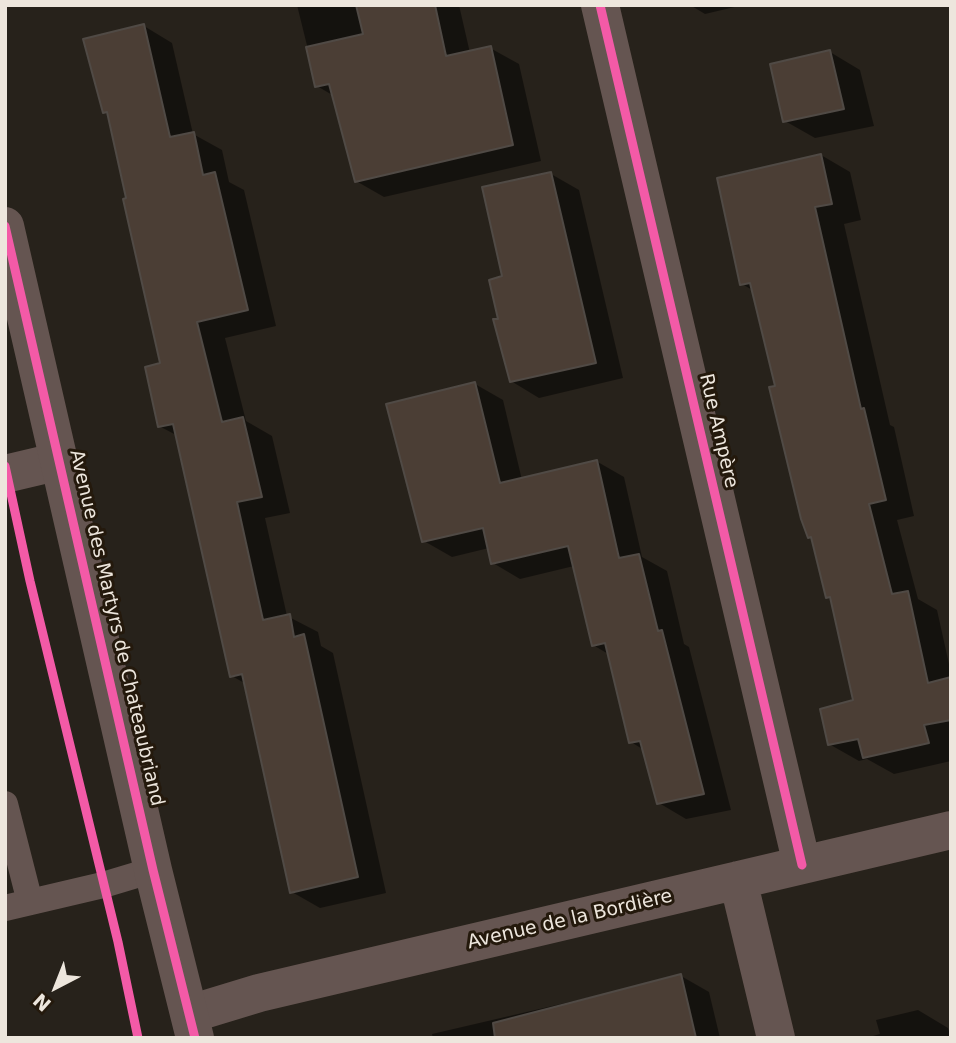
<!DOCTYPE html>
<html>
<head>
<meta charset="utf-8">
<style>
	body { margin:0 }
	#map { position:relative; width:956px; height:1043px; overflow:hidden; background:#27221b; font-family:"DejaVu Sans",sans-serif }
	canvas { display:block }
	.frame { position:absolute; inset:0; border:7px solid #ede6dd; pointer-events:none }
	.north { position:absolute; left:21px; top:952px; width:70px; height:70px; -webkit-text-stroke:5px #24190c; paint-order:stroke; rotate:222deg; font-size:19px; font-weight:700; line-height:28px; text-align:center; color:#ede6dd }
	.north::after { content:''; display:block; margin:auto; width:24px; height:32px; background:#ede6dd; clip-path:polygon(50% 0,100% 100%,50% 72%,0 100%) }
</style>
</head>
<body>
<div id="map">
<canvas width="956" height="1043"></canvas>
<div class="frame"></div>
<div class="north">N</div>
</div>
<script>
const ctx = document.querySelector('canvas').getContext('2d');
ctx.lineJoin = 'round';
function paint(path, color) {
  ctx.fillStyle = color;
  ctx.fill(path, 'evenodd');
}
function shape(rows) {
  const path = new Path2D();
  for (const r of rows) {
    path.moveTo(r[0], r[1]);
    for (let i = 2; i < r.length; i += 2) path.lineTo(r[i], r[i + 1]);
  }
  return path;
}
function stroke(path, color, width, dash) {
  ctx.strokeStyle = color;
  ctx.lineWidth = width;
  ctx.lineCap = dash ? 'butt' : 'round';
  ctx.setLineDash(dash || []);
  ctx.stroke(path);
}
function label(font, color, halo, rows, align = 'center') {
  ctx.font = font + ' "DejaVu Sans",sans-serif';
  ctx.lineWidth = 6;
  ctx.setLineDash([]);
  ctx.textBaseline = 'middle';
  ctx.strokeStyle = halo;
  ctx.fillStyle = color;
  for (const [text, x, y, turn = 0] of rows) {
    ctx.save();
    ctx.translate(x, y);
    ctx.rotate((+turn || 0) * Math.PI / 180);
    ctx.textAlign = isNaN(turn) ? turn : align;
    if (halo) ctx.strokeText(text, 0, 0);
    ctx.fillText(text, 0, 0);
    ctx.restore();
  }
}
paint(shape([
	[297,5,459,5,470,53,490,48,519,64,541,161,384,197,356,181,334,96,317,86],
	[690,5,743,5,705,14],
	[144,26,172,43,193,134,222,150,229,182,244,190,276,326,225,338,246,421,272,436,290,513,265,518,287,616,318,632,321,646,333,653,386,893,320,908,292,892,246,684,232,676,178,436,159,426,162,365,109,115,104,112],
	[830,52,860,70,874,126,815,138,785,121],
	[821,155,850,172,861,220,844,224,890,425,894,427,914,516,897,520,918,599,937,610,951,673,951,761,894,774,867,759,859,761,829,744,855,701,832,600,827,597,813,539,809,537,777,387,754,291,742,284],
	[551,174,579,190,623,378,539,398,511,381,500,321,504,278],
	[475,384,503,400,522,480,596,461,624,477,642,557,667,571,684,644,689,647,731,810,686,819,659,803,644,750,631,742,610,655,593,645,574,566,520,579,493,563,489,548,452,557,424,541],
	[681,976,709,992,720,1038,433,1038,432,1034,591,997,595,998],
	[918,1010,948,1028,951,1038,866,1038,880,1034,876,1020]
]), '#0007');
const building = shape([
	[356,5,435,5,446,56,491,46,513,145,355,182,329,84,315,87,306,47,363,34,356,5],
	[144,24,170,137,194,132,203,175,215,172,248,310,197,322,222,422,243,417,262,497,237,502,263,620,290,614,294,637,304,634,358,877,290,893,242,674,230,677,173,424,158,427,145,367,160,363,123,199,126,198,107,112,103,113,83,39,144,24],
	[830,50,844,109,783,122,770,64,830,50],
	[821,154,832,204,815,207,861,409,864,408,886,500,869,504,892,594,908,591,928,683,951,677,951,720,924,725,929,743,863,758,858,739,828,745,820,709,853,700,830,597,826,598,811,537,808,538,801,519,769,387,775,386,750,283,740,285,717,178,821,154],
	[551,172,596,363,510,382,493,319,498,319,489,280,502,276,482,187,551,172],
	[475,382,500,483,597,460,619,558,639,554,658,631,662,630,704,794,657,804,640,741,629,743,605,643,592,646,568,546,491,564,483,528,422,542,386,404,475,382],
	[681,974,696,1038,495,1038,493,1023,681,974]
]);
paint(building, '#4b3e35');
stroke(building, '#504a45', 2);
stroke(shape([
	[5,804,30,902],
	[5,908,103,885,153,870]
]), '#655551', 26);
stroke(shape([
	[600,5,802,865],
	[5,474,60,461],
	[738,880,776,1038],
	[190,1014,259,993,951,830]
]), '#655551', 38);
stroke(shape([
	[5,226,153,870,195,1038]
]), '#655551', 38);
stroke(shape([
	[600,5,802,865],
	[5,226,153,870,195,1038],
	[5,466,30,581,118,942,138,1038]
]), '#f35aa7', 9);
label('19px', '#ede6dd', '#24190c', [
	["Rue Ampère",718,431,77],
	["Avenue des Martyrs de Chateaubriand",116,628,77],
	["Avenue de la Bordière",570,920,-13]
]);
</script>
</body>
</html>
